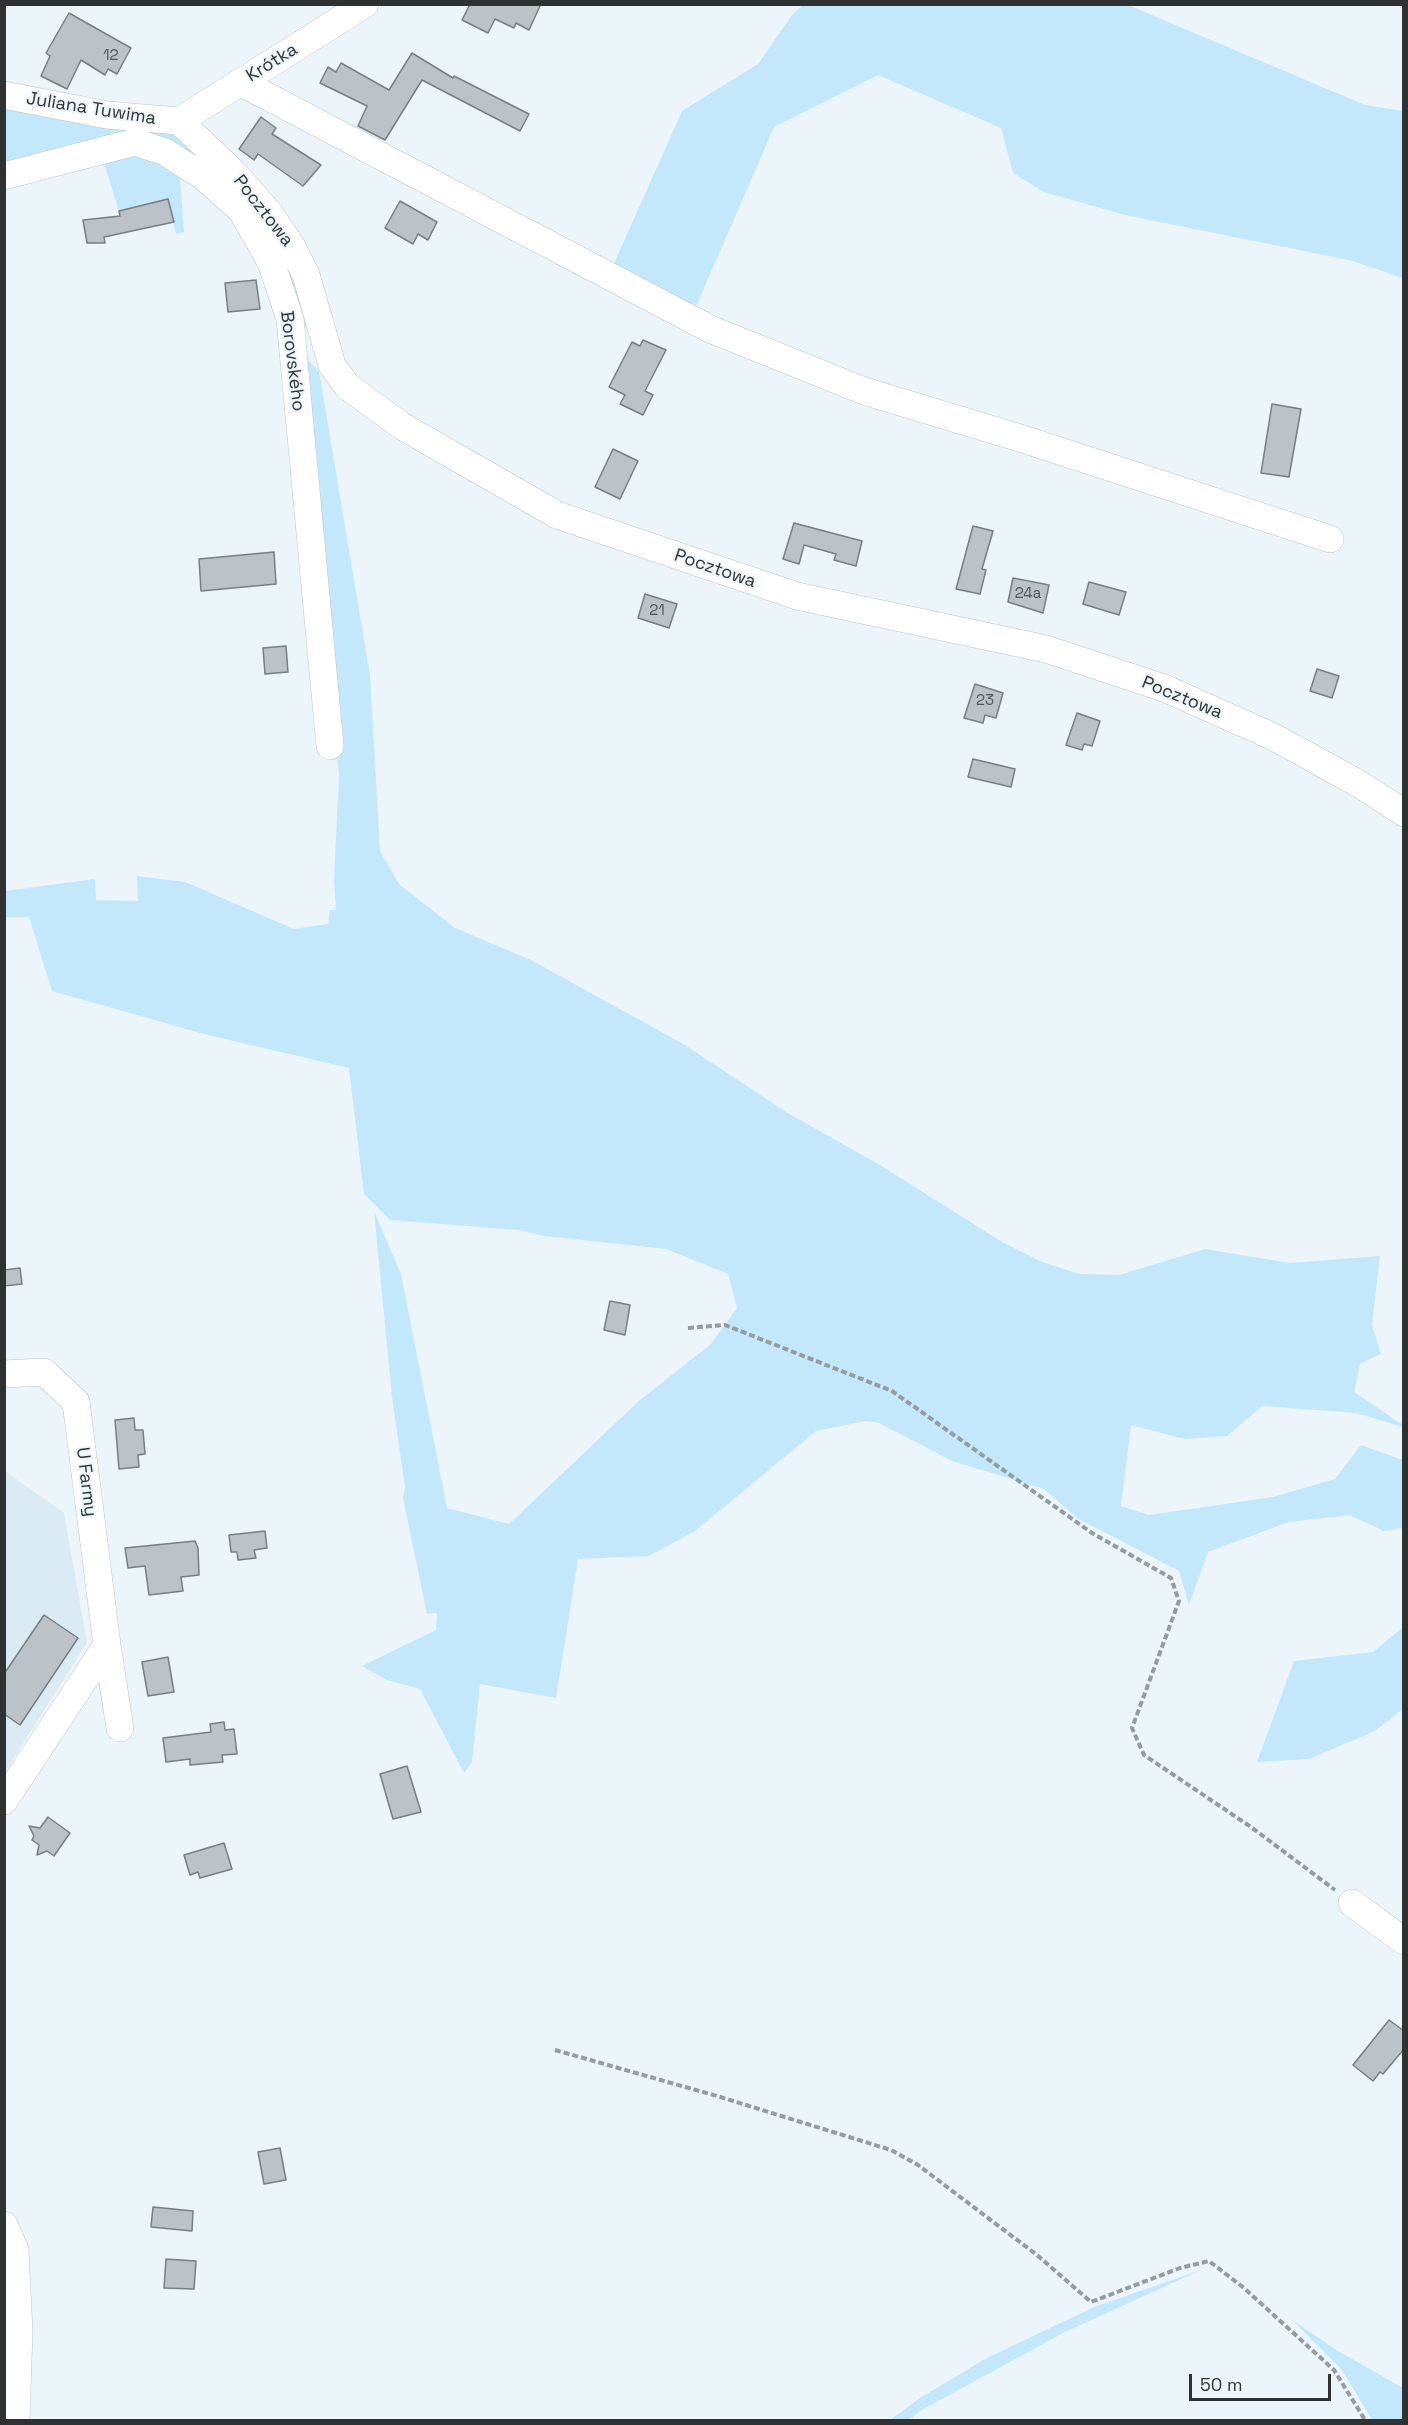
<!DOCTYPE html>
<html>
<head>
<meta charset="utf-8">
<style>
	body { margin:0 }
	#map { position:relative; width:1408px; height:2425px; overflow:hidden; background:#ecf5fa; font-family:"Space Grotesk",sans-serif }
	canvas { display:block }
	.frame { position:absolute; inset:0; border:6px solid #2e3233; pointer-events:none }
	.scale { position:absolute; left:1189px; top:2374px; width:142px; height:27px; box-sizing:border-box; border:3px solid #2e3233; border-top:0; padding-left:8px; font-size:18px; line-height:21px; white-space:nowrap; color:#2e3233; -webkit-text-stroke:4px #ecf5fa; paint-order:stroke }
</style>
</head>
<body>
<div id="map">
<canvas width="1408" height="2425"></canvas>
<div class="frame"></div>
<div class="scale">50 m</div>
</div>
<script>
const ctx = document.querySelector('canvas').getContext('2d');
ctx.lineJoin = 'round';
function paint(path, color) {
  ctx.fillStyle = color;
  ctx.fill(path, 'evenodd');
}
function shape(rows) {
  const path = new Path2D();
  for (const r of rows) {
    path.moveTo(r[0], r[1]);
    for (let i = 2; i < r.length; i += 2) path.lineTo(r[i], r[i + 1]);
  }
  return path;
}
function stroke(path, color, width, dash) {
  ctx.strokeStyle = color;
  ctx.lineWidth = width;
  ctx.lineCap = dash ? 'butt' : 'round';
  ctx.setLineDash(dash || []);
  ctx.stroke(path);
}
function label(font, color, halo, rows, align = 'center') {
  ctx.font = font + ' "Space Grotesk",sans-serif';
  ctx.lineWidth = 4.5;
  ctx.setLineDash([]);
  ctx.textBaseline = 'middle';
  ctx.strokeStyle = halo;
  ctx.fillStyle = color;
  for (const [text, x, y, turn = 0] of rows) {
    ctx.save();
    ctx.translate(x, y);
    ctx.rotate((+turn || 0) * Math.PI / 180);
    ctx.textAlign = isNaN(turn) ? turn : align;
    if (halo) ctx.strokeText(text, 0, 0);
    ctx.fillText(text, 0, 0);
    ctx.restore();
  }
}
paint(shape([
	[5,1471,64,1513,87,1643,5,1772]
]), '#daebf4');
paint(shape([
	[803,5,1128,5,1365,105,1403,111,1403,278,1349,260,1125,215,1044,192,1013,173,1001,128,878,75,774,127,695,309,612,268,682,111,758,64,792,15],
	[4,102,181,134,285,247,312,331,300,321,284,275,158,138,5,165],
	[131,152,179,167,184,232,176,234,168,199,119,211,103,160],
	[302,354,319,371,370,675,380,851,399,884,455,928,531,960,685,1045,786,1112,880,1165,1002,1242,1042,1262,1080,1274,1119,1275,1205,1249,1290,1263,1380,1256,1372,1325,1381,1354,1360,1364,1354,1392,1403,1425,1403,1427,1356,1413,1262,1406,1227,1436,1185,1439,1131,1425,1121,1506,1149,1515,1273,1497,1335,1479,1361,1445,1403,1460,1403,1528,1384,1531,1350,1515,1289,1522,1208,1552,1189,1605,1179,1571,1077,1518,1044,1489,952,1461,879,1423,866,1421,816,1431,695,1531,649,1556,578,1559,556,1698,480,1684,472,1762,464,1773,420,1689,387,1680,362,1666,436,1630,437,1613,427,1614,403,1498,405,1487,392,1397,374,1211,401,1274,447,1508,509,1524,640,1400,711,1344,737,1308,728,1274,666,1249,544,1236,519,1230,390,1220,364,1194,349,1068,204,1034,52,991,29,917,5,917,5,891,95,879,96,900,138,901,137,876,185,882,294,929,328,924,330,910,336,910,334,881,339,774],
	[1403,1627,1403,1709,1375,1731,1309,1759,1257,1762,1294,1661,1373,1652],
	[1201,2270,1063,2333,920,2411,909,2420,890,2420,920,2398,987,2358,1094,2307],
	[1291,2319,1338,2351,1403,2388,1403,2420,1372,2420,1342,2370]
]), '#c4e8fb');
const building = shape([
	[466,4,541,4,529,30,516,23,514,28,495,19,488,33,462,20,469,6,466,4],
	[69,13,131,48,117,74,108,69,105,75,81,60,67,89,41,76,50,56,46,53,69,13],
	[412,53,453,78,454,76,529,114,520,131,422,80,385,140,358,126,367,106,320,83,328,67,336,72,341,63,389,90,412,53],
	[261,117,276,128,272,134,321,165,303,186,258,154,254,160,239,149,261,117],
	[168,199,174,222,104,237,105,243,87,243,83,220,120,216,119,211,168,199],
	[400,201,437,222,428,240,418,234,413,244,385,228,400,201],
	[256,280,260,309,228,312,225,283,256,280],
	[643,340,666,350,645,391,653,395,643,415,620,404,625,395,609,387,632,342,640,346,643,340],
	[1272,404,1301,409,1289,477,1261,473,1272,404],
	[613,449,638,461,620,499,595,487,613,449],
	[794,523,862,541,856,566,834,560,836,554,804,545,799,564,783,559,794,523],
	[973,526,993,531,982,569,986,570,980,594,956,589,973,526],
	[274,552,276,584,201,591,199,559,274,552],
	[1013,578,1049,585,1043,613,1008,602,1013,578],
	[1089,582,1126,592,1119,615,1083,604,1089,582],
	[645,594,677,604,669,628,638,618,645,594],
	[286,646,288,672,265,674,263,648,286,646],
	[1317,669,1339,676,1332,698,1310,691,1317,669],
	[975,684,1003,693,996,718,985,715,983,723,964,718,975,684],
	[1077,713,1100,721,1092,746,1084,744,1082,750,1066,745,1077,713],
	[973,759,1015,769,1011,787,968,777,973,759],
	[20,1268,22,1284,4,1286,4,1270,20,1268],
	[610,1301,630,1305,625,1335,604,1330,610,1301],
	[134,1418,135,1430,143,1430,145,1454,138,1455,139,1467,119,1469,115,1420,134,1418],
	[265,1531,267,1548,254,1550,256,1558,238,1560,237,1552,231,1552,229,1535,265,1531],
	[195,1541,198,1548,199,1575,181,1577,183,1591,149,1595,145,1566,128,1568,125,1548,195,1541],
	[44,1615,78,1638,20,1725,4,1714,4,1674,44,1615],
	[168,1657,174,1692,148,1696,142,1662,168,1657],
	[224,1722,225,1730,234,1729,237,1754,222,1755,223,1762,190,1765,190,1759,166,1762,163,1738,211,1732,210,1724,224,1722],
	[407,1766,421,1812,393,1819,380,1774,407,1766],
	[48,1817,70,1833,54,1856,47,1851,37,1855,39,1845,32,1840,34,1836,29,1826,40,1828,48,1817],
	[224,1843,232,1869,200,1878,198,1872,190,1875,184,1855,224,1843],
	[1389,2020,1404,2031,1404,2049,1383,2074,1380,2072,1373,2081,1353,2065,1389,2020],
	[280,2148,286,2180,264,2184,258,2152,280,2148],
	[153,2207,193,2211,192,2231,151,2227,153,2207],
	[166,2259,196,2261,194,2289,164,2288,166,2259]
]);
paint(building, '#bbc3c8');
stroke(building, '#777f84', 1.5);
const minor = shape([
	[240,82,710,329,864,391,1023,439,1330,539],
	[4,95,107,115,179,121],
	[179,121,234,173,270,214,291,245,306,275,332,365,347,386,402,426,557,515,797,596,1046,649,1164,688,1274,737,1361,785,1404,813],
	[179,121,365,4],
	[4,176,135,142,165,152,204,177,242,211,271,262,290,319,330,746],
	[4,1374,44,1372,76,1402,107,1645,120,1728],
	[4,1801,107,1645],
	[1352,1903,1404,1941],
	[4,2225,15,2250,19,2332,16,2420]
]);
stroke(minor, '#bdc6ca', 28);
stroke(shape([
	[688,1328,725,1325,892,1391,1092,1533,1171,1578,1179,1601,1132,1728,1144,1755,1251,1827,1335,1890],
	[555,2050,717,2096,891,2150,918,2165,1037,2255,1091,2302,1180,2268,1209,2261,1244,2288,1334,2370,1365,2420]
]), '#959c9f', 4, [6, 3]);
stroke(minor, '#fff', 27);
label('15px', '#515658', null, [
	["12",111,56],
	["24a",1028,594],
	["21",657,611],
	["23",985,701]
]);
label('18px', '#2e3233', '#ecf5fa', [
	["Krótka",272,63,-32],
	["Juliana Tuwima",91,109,9],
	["Pocztowa",263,211,52],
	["Borovského",292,361,83],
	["Pocztowa",715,569,19],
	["Pocztowa",1182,698,22],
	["U Farmy",86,1482,83]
]);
</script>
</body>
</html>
